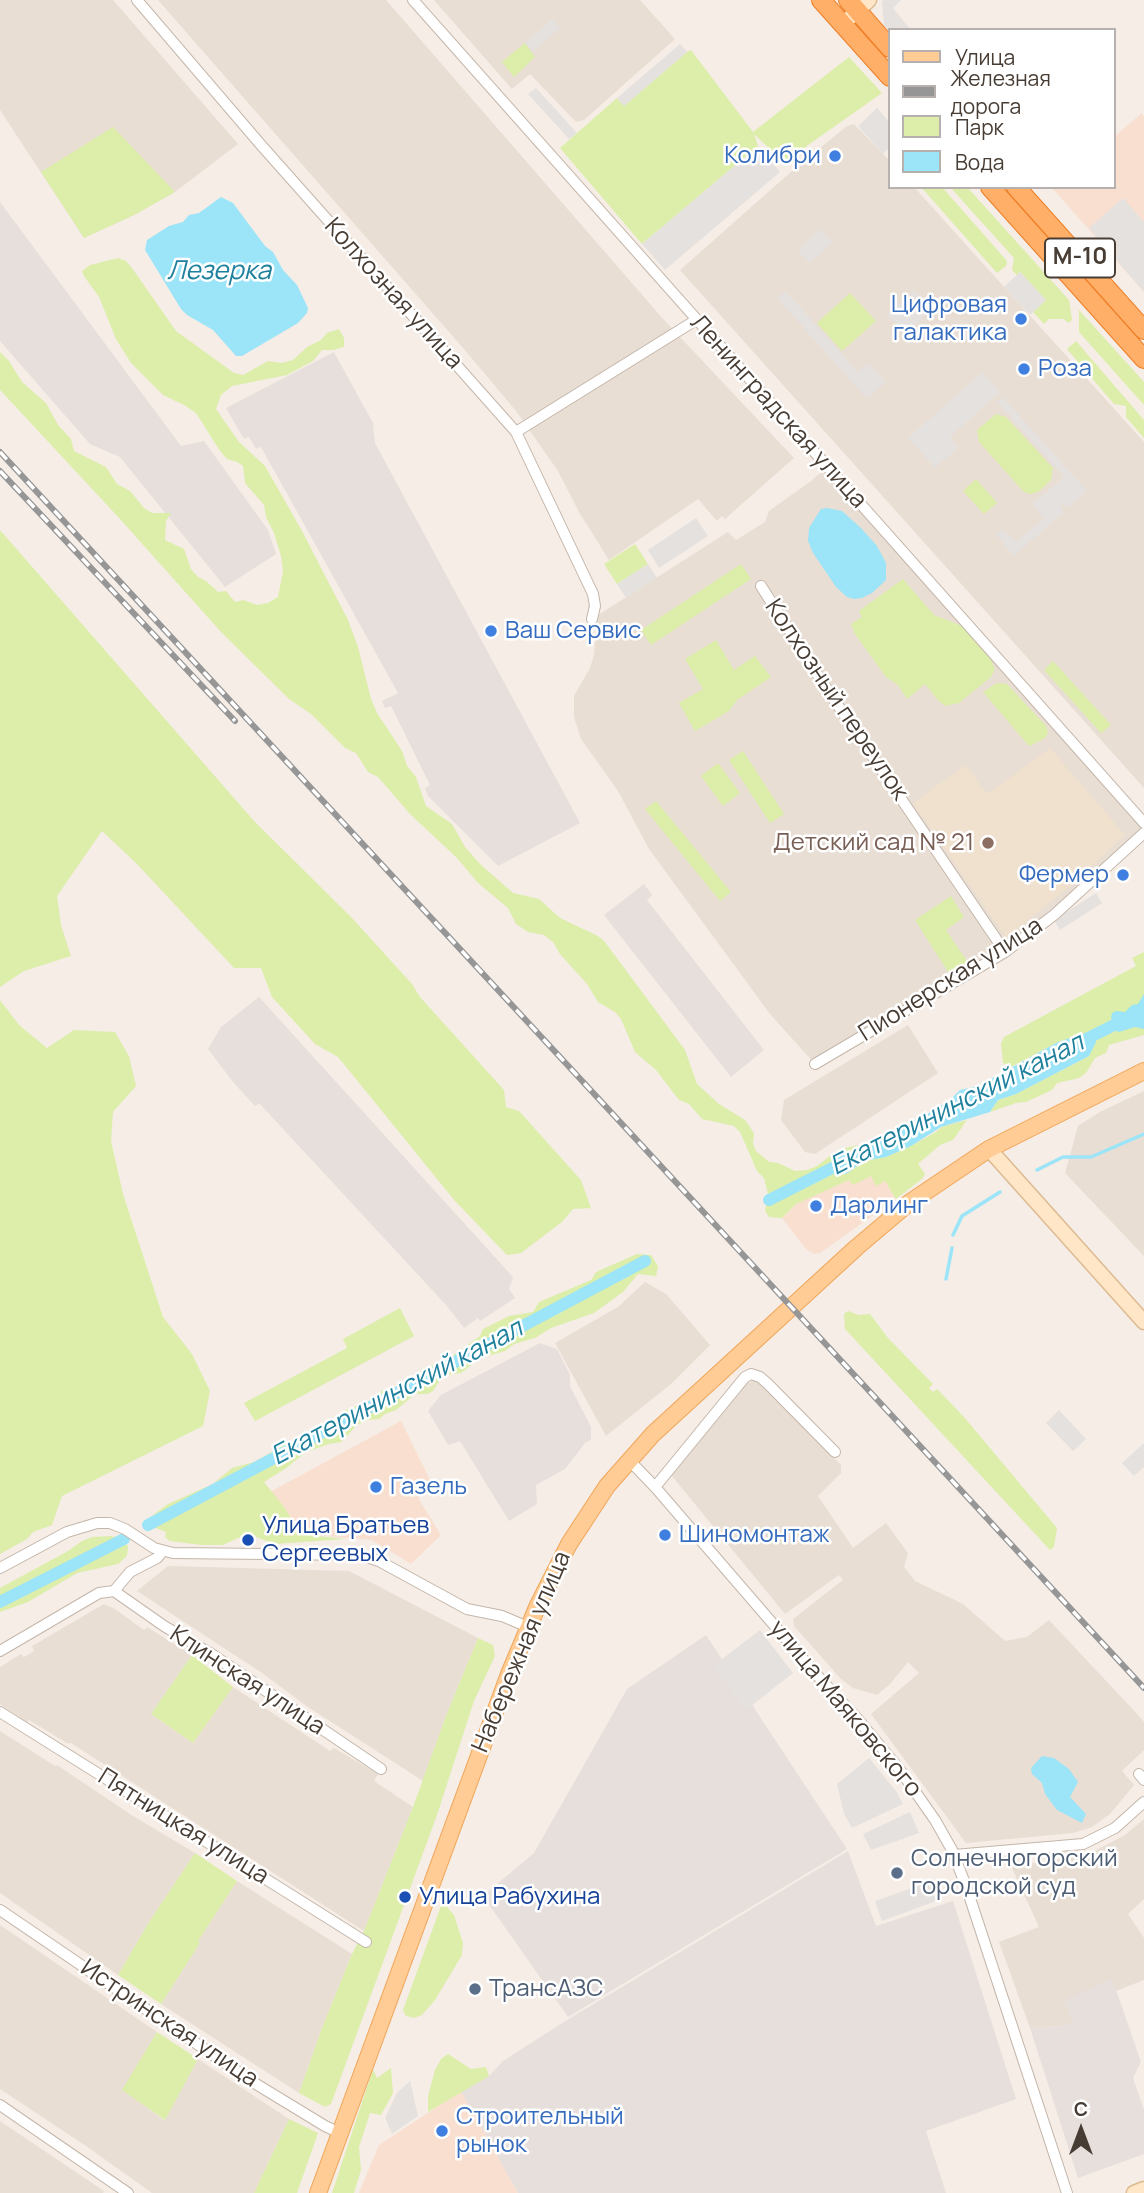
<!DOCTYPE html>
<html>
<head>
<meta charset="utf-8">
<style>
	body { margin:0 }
	#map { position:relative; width:1144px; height:2193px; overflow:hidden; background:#f5ede6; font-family:Manrope,sans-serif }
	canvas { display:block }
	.legend { position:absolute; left:888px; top:28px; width:228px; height:161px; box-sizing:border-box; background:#fff; border:2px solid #b6b1ae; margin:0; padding:9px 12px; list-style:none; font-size:21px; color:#483d34 }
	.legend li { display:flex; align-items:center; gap:14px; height:35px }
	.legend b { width:35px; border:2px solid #b6b1ae }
	.north { position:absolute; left:1046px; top:2095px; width:70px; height:70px; -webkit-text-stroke:5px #fff; paint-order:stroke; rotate:0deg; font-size:19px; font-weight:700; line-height:28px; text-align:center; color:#483d34 }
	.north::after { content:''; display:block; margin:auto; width:24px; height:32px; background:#483d34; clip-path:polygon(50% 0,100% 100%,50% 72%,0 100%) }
</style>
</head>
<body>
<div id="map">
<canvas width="1144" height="2193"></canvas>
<ul class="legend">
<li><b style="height:9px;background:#ffcc95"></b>Улица</li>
<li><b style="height:9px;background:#969696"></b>Железная дорога</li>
<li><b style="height:19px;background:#dceeaa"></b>Парк</li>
<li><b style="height:19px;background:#9ce4f8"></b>Вода</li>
</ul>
<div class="north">С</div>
</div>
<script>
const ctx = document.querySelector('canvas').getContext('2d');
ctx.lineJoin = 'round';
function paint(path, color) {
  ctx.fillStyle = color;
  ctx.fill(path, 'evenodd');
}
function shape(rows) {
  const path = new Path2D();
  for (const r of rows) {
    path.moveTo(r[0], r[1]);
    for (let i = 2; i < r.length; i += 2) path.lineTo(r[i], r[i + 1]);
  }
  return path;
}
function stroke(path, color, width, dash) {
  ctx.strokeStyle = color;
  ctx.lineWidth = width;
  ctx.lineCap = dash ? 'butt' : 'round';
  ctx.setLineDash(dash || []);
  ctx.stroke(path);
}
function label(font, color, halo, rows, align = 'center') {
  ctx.font = font + ' Manrope,sans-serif';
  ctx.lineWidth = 5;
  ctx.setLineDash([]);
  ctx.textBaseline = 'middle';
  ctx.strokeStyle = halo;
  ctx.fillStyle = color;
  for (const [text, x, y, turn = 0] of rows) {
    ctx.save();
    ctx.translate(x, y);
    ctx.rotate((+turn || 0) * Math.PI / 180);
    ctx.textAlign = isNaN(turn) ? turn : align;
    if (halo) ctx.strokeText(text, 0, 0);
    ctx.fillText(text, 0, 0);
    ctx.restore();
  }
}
paint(shape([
	[0,0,113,0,238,144,175,192,136,214,84,238,0,110],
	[158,0,386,0,664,320,794,458,725,519,722,516,717,521,698,499,609,560,579,512,558,471,516,411,464,349],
	[434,0,640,0,675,39,584,120,576,122,530,74,512,89],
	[854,124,890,161,890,187,914,187,1144,442,1144,788,680,270,792,171,847,126],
	[827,467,1144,823,1144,833,1005,952,815,1064,770,1014,649,849,618,791,581,739,574,717,574,696,590,668,594,655,596,629,592,619,728,532,736,540,765,522,769,511,811,481],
	[908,1025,938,1073,815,1154,805,1152,781,1120,784,1100],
	[1144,1091,1144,1256,1065,1173,1078,1126,1100,1112],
	[645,1282,666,1294,710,1345,671,1384,606,1436,555,1343,618,1307],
	[753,1380,758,1381,841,1465,841,1473,818,1496,853,1548,886,1523,908,1553,904,1567,915,1581,963,1604,1005,1641,1027,1637,1049,1620,1139,1716,1144,1722,1144,1750,1122,1771,1134,1785,1110,1814,1092,1827,1073,1833,966,1843,871,1714,919,1673,908,1662,890,1684,877,1695,853,1688,841,1679,794,1626,793,1619,843,1580,839,1575,785,1614,667,1470,667,1464,747,1383],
	[168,1566,349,1571,478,1638,446,1716,423,1781,308,1707,262,1673,137,1591],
	[104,1604,115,1609,144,1630,147,1627,192,1655,151,1714,193,1743,233,1687,330,1751,334,1748,378,1774,374,1781,413,1807,364,1931,71,1743,67,1743,29,1720,27,1722,0,1704,0,1667,21,1654,24,1657,34,1651,32,1646],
	[0,1731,55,1766,57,1765,133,1816,195,1853,149,1922,118,1975,0,1893],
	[1144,1819,1144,1899,1128,1914,1144,1938,1144,1980,1116,1991,1112,1979,1098,1985,1074,2022,1064,2026,1030,2028,999,1942,1039,1927,1011,1866,1085,1856,1125,1835],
	[237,1881,352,1954,322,2028,299,2093,161,2004,199,1944,197,1942],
	[0,1925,157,2032,123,2090,164,2120,198,2059,289,2119,254,2193,152,2193,86,2146,0,2089],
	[0,2121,104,2191,103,2193,0,2193]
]), '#e9ded3');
paint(shape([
	[1142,113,1144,117,1144,292,1053,189,1114,187,1114,137],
	[871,1176,885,1181,896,1199,820,1253,814,1254,806,1249,782,1218,796,1204,823,1191,849,1180,853,1184],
	[401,1421,434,1488,418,1498,441,1535,411,1564,372,1540,300,1534,285,1508,270,1492],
	[461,2091,518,2193,359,2193,379,2145]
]), '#f9dfcf');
paint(shape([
	[0,202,181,446,204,441,268,530,276,554,225,587,120,457,90,444,0,341],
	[334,352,373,423,375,443,580,823,498,866,428,796,425,788,430,785,391,706,385,708,382,701,398,693,261,447,256,449,249,437,244,439,226,408],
	[644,884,652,895,647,900,764,1050,731,1077,604,915],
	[259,997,513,1277,509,1289,515,1298,480,1321,478,1318,464,1328,446,1305,259,1103,255,1106,233,1082,208,1049,221,1027],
	[540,1343,557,1349,570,1375,570,1386,591,1427,591,1440,585,1443,565,1469,536,1485,537,1504,509,1521,460,1441,448,1445,428,1411,441,1395],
	[706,1635,847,1849,568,2017,483,1896,534,1853,627,1689],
	[848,1851,876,1926,953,1901,1016,2099,926,2131,946,2193,518,2193,461,2091,489,2076,503,2061,567,2020],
	[1112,1978,1141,2062,1133,2078,1144,2110,1144,2154,1078,2178,1030,2028,1064,2026,1073,2022,1064,2000]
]), '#e7dfdb');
paint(shape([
	[1050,748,1125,835,1074,883,1006,938,913,803,966,765,983,789,989,793]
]), '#f0e0ce');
paint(shape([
	[525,43,535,57,514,77,502,62],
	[691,50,753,132,849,57,882,93,784,162,754,134,758,146,642,244,560,148,617,98,624,106,687,52],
	[113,127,175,192,136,214,84,238,41,172],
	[921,187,942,187,1007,261,1006,266,997,273],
	[950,187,967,187,1069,300,1072,320,1068,323,1064,319,1049,319,1044,324,1033,312,1046,300,1020,272,1017,275,1012,270,1014,258],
	[118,258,126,261,132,268,176,331,234,373,243,375,268,361,282,363,293,360,307,347,321,340,327,333,339,329,344,338,344,347,333,350,322,350,313,361,287,375,232,386,221,395,216,409,239,442,265,466,302,531,348,620,358,647,371,699,377,713,402,751,407,766,416,777,426,806,452,824,465,847,480,864,513,893,539,899,560,918,598,936,605,942,685,1050,697,1084,719,1104,745,1120,754,1133,753,1144,756,1151,769,1162,778,1163,795,1171,807,1170,817,1166,838,1150,858,1145,867,1148,858,1148,834,1159,846,1174,864,1161,886,1157,911,1146,936,1132,941,1127,967,1120,953,1140,940,1145,918,1164,925,1174,922,1179,896,1199,885,1181,876,1186,871,1176,853,1185,849,1180,796,1204,782,1218,769,1217,765,1211,768,1194,764,1178,757,1171,740,1132,734,1126,702,1119,689,1104,679,1100,656,1070,635,1052,621,1019,615,1012,598,1002,587,984,560,954,553,942,544,935,528,932,516,924,508,908,478,883,457,858,410,814,378,777,368,772,356,753,345,748,311,714,289,699,221,632,120,519,0,390,0,352,9,361,22,382,46,403,58,425,71,439,74,451,106,467,117,484,130,491,144,508,152,513,171,513,166,521,165,540,184,549,191,569,198,577,206,581,218,592,226,591,235,602,243,600,257,605,268,603,278,597,283,571,281,556,274,533,266,517,264,505,245,483,243,466,237,462,227,459,220,451,196,413,184,405,163,395,131,363,116,339,99,297,84,276,82,271,90,265],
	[850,293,876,321,842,351,817,323],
	[1079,310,1144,382,1144,405,1079,332],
	[1076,341,1144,420,1144,438,1126,417,1126,406,1114,404,1067,349],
	[996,414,1006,417,1053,468,1051,480,1038,492,1031,494,1024,492,979,442,977,430],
	[976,479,997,503,984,514,963,491],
	[0,530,254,821,352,918,412,984,420,997,504,1090,506,1107,519,1111,581,1180,591,1208,573,1209,562,1222,521,1253,507,1255,455,1201,338,1057,315,1044,272,997,261,968,234,968,137,864,102,831,57,896,61,925,71,956,24,971,0,987],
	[635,544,648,564,617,584,604,564],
	[741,564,751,579,651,645,641,630],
	[903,579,934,615,962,626,991,660,995,669,991,677,959,703,945,706,937,699,925,684,907,699,898,685,886,677,855,634,851,624,862,617,859,611],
	[716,640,734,670,755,656,771,677,737,700,729,711,695,731,679,703,703,689,685,659],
	[1053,661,1111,725,1101,733,1044,670],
	[997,683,1007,684,1046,726,1048,733,1045,738,1029,746,983,692],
	[743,751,784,814,770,823,729,760],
	[718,763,740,793,723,806,701,776],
	[656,801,731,892,720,901,645,809],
	[951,896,964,917,946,930,969,964,950,975,915,920],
	[1144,952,1144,1035,1109,1045,1106,1053,1095,1058,1086,1073,1079,1078,1057,1083,1052,1090,1026,1102,1016,1103,990,1112,998,1100,1016,1094,1089,1056,1094,1036,1085,1044,1080,1042,1079,1036,1058,1042,1011,1067,1003,1063,1001,1044,1004,1037,1136,966,1132,958],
	[0,1000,19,1025,47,1048,74,1030,115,1032,129,1056,136,1086,113,1112,111,1141,123,1194,163,1317,192,1354,210,1391,203,1426,62,1496,52,1525,33,1532,27,1539,0,1554],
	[637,1254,651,1255,658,1266,656,1276,638,1274,623,1292,594,1313,551,1328,535,1338,514,1344,505,1351,480,1358,461,1373,448,1375,440,1380,433,1391,427,1394,415,1394,396,1410,385,1414,379,1419,367,1420,357,1425,341,1442,329,1444,306,1452,285,1469,264,1482,285,1508,300,1534,345,1539,275,1544,256,1537,238,1538,223,1545,202,1545,170,1541,165,1537,166,1532,148,1525,148,1521,153,1515,168,1504,213,1484,232,1468,254,1462,289,1442,305,1437,329,1424,339,1414,352,1407,369,1404,381,1391,401,1387,412,1381,423,1368,444,1362,480,1336,483,1329,509,1316,533,1312,539,1302,591,1280,596,1272],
	[400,1308,414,1336,255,1421,244,1403,347,1348,343,1339],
	[848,1311,859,1315,870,1314,888,1338,933,1384,929,1388,933,1392,937,1389,964,1417,1057,1528,1054,1547,1050,1550,845,1329,844,1314],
	[111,1536,124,1539,128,1547,127,1556,118,1564,77,1573,28,1602,0,1612,0,1588,68,1551,82,1541,92,1537],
	[478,1638,493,1645,495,1656,474,1701,437,1815,331,2104,325,2107,299,2093,322,2028,352,1954,364,1931,413,1807,446,1716],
	[192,1655,233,1687,193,1743,151,1714],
	[195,1853,237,1881,198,1941,200,1943,161,2004,118,1975,149,1922],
	[441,1906,447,1907,454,1915,463,1943,462,1955,435,2000,422,2015,414,2018,406,2016,403,2010],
	[157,2032,198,2059,165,2120,122,2090],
	[448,2054,471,2069,486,2067,489,2076,428,2112,428,2096,435,2070,441,2059],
	[391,2068,393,2093,381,2115,370,2113,359,2147,361,2170,354,2193,332,2193,373,2069,377,2078],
	[289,2119,318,2133,297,2193,254,2193]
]), '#dceeaa');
paint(shape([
	[884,0,901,0,893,8,911,30,890,30,890,32,884,25,882,2],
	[552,19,560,28,533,52,525,43],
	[680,44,687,52,624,106,617,98],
	[536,88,577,133,569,139,528,94],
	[877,108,890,123,890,147,883,154,858,126],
	[758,146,780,172,665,270,642,244],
	[1123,198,1144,222,1144,292,1089,228],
	[820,229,833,242,810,263,798,251],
	[1020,272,1046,300,1030,315,1004,287],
	[914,290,932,310,905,335,887,314],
	[786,291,858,372,869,363,886,382,867,399,777,298],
	[982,372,1000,392,950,437,958,448,935,468,908,438],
	[1003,397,1087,491,1068,508,1063,503,1060,506,1064,512,1014,556,996,535,1003,529,1016,542,1044,518,1032,504,1064,477,997,402],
	[696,518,708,536,659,568,648,550],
	[648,564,657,578,626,598,617,584],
	[1096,893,1102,903,1060,930,1054,920],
	[1059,1410,1086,1439,1073,1451,1046,1423],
	[1144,1443,1144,1467,1134,1476,1122,1463],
	[760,1630,793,1673,746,1710,713,1666],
	[869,1758,896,1791,903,1804,852,1828,844,1814,837,1784],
	[910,1812,919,1833,871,1850,863,1834],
	[929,1882,936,1901,882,1921,875,1901],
	[410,2081,418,2116,392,2134,385,2118,397,2093]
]), '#e5e1de');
paint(shape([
	[221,197,233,203,265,246,273,252,283,270,297,285,308,308,307,313,298,323,242,356,236,356,213,330,187,315,181,309,145,250,147,240,169,226,183,222,189,215,199,213],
	[827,508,842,511,861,528,877,546,886,563,886,580,872,593,862,598,854,599,847,597,836,587,813,553,808,541,809,528,821,509],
	[1144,994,1144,1029,1135,1027,1119,1032,1114,1030,1111,1017,1112,1013,1116,1011,1125,1012,1132,1005,1138,1004],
	[1079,1035,1080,1042,1085,1044,1095,1036,1096,1042,1089,1056,1016,1094,998,1100,990,1112,941,1127,911,1146,886,1157,864,1161,846,1174,832,1172,834,1159,859,1148,873,1148,888,1142,893,1137,910,1131,919,1115,928,1114,936,1106,946,1104,960,1090,978,1086,1058,1042],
	[1042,1756,1054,1758,1069,1769,1078,1782,1070,1797,1086,1814,1082,1823,1057,1810,1045,1794,1042,1783,1032,1774,1031,1768]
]), '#9ce4f8');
stroke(shape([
	[1037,1170,1063,1157,1091,1157,1144,1134],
	[953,1235,962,1216,1000,1192],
	[946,1279,952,1248]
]), '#9ce4f8', 3.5);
stroke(shape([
	[1066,1049,1144,1010],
	[769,1200,925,1121],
	[148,1525,645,1261],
	[0,1602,124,1539]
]), '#9ce4f8', 12);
const street = shape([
	[137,0,261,145,516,432,593,594,595,606,592,619],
	[413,0,1144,823],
	[516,432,696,320],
	[761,586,824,685,1005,952],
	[815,1064,1005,952,1054,915,1144,833],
	[629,1460,655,1487,823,1682,856,1717,900,1770,935,1820,952,1850,966,1886,1067,2193],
	[655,1487,745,1377,751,1374,760,1377,768,1384,835,1452],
	[0,1568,67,1532,97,1523,110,1523,125,1529,154,1548,173,1553,360,1555,379,1561,467,1609,502,1616,528,1627],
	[114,1591,164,1626,213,1655,381,1769],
	[0,1651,99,1593,114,1591,130,1572,157,1558,163,1551],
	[0,1712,366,1942],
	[1139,1774,1144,1780],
	[954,1855,1083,1844,1115,1828,1144,1802],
	[0,1910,256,2084,325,2126,340,2133],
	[0,2105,128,2193]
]);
const secondary = shape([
	[843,24,869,0],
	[989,1149,1144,1322],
	[1134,2193,1144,2189]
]);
const primary = shape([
	[318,2193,509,1674,538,1605,569,1544,607,1486,653,1434,857,1247,909,1203,989,1149,1144,1071]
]);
const highway = shape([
	[821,0,890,77],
	[848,0,890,48],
	[990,187,1144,359],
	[1016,187,1144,330]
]);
stroke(street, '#c4b6aa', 12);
stroke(secondary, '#ddbb92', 17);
stroke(primary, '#f1a558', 18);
stroke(highway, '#ee7e26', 20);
stroke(street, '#fff', 10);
stroke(secondary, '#ffe6c6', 14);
stroke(primary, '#ffcc95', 16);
stroke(highway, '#ffaf67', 18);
const rail = shape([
	[0,452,1144,1688],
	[0,471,235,721]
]);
stroke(rail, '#969696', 6);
stroke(rail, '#fff', 3.5, [10]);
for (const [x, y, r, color] of [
	[835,156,7,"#3f7fe0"],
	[1021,319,7,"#3f7fe0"],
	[1024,369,7,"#3f7fe0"],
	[491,631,7,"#3f7fe0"],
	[988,843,7,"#8d6e63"],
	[1123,875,7,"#3f7fe0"],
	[816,1206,7,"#3f7fe0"],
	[376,1487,7,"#3f7fe0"],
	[665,1535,7,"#3f7fe0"],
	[248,1540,7,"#1a4fb4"],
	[897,1873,7,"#5c6f8a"],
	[405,1897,7,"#1a4fb4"],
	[475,1989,7,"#5c6f8a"],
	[442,2131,7,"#3f7fe0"]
]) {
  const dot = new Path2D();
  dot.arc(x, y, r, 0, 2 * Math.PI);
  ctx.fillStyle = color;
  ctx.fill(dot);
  stroke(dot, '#fff', 2.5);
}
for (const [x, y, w] of [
	[1080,258,70]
]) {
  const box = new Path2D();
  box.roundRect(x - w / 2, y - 19.5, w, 39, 5);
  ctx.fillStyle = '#fff';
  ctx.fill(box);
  stroke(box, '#483d34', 2);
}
label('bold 23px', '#483d34', null, [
	["М-10",1080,258]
]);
label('24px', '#366cbe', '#fff', [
	["Колибри",821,156,"right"],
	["Цифровая",1007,305,"right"],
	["галактика",1007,333,"right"],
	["Роза",1038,369],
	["Ваш Сервис",505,631],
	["Фермер",1109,875,"right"],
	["Дарлинг",830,1206],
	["Газель",390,1487],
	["Шиномонтаж",679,1535],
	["Строительный",456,2117],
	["рынок",456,2145]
], 'left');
label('24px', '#483d34', '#fff', [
	["Колхозная улица",393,294,48],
	["Ленинградская улица",778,412,48],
	["Колхозный переулок",836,700,56],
	["Пионерская улица",951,980,-32],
	["Набережная улица",522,1652,-67],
	["Клинская улица",247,1681,33],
	["улица Маяковского",845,1709,50],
	["Пятницкая улица",183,1827,32],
	["Истринская улица",169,2024,34]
]);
label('24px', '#785e54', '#fff', [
	["Детский сад № 21",974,843]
], 'right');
label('24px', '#164399', '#fff', [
	["Улица Братьев",262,1526],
	["Сергеевых",262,1554],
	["Улица Рабухина",419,1897]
], 'left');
label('24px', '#4e5e75', '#fff', [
	["Солнечногорский",911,1859],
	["городской суд",911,1887],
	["ТрансАЗС",489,1989]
], 'left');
label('italic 26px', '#1e809d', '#fff', [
	["Лезерка",219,272],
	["Екатерининский канал",957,1105,-27],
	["Екатерининский канал",397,1393,-28]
]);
</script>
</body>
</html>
